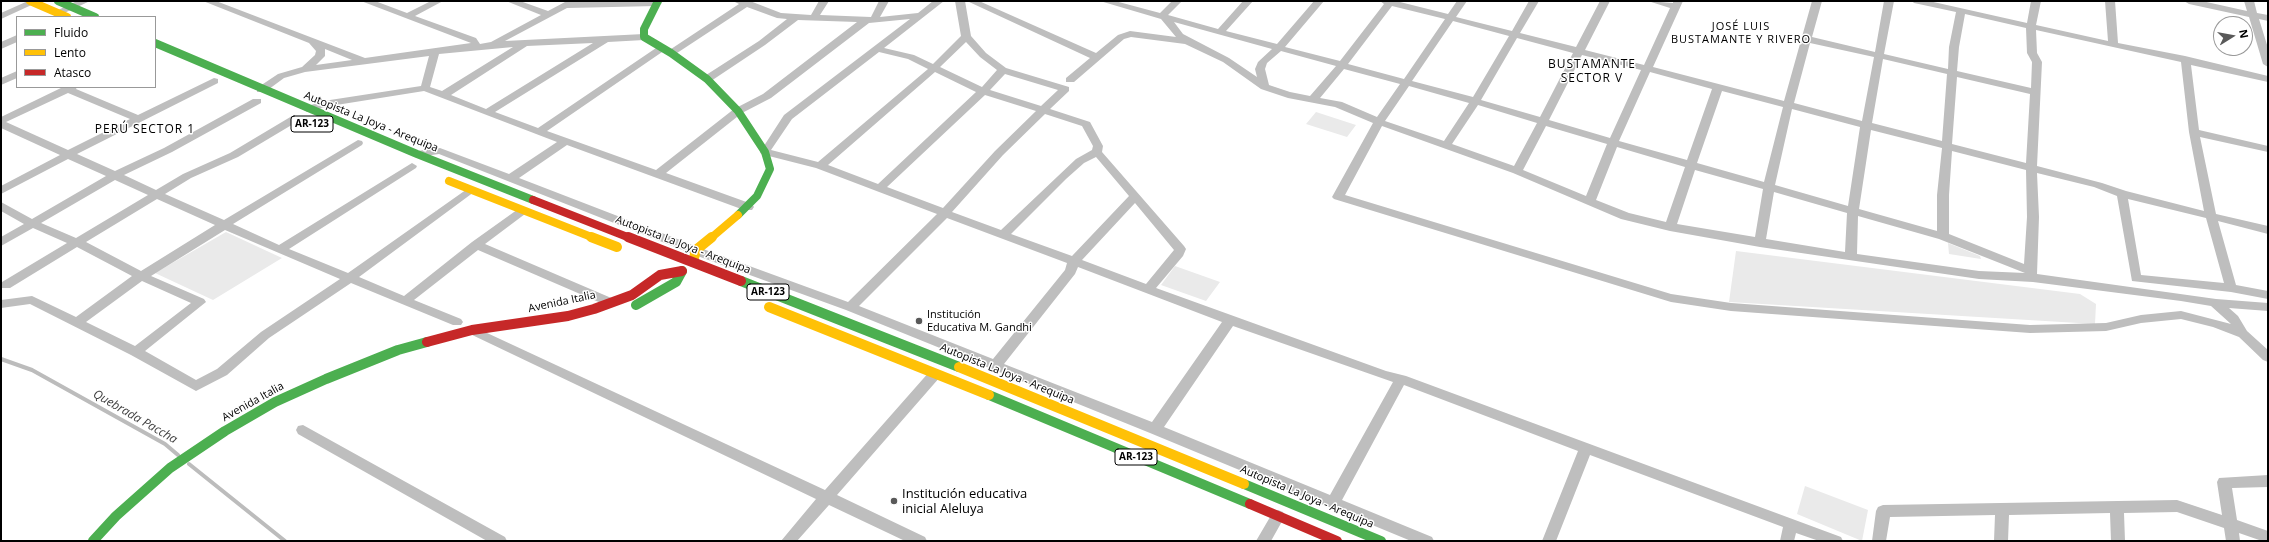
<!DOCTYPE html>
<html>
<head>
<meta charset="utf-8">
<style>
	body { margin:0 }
	#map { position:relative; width:2269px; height:542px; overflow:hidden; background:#fff; font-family:"Open Sans",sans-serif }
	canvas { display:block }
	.frame { position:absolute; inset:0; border:2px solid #000; pointer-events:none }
	.legend { position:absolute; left:16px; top:16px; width:140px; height:72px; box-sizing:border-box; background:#fff; border:1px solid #999; margin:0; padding:5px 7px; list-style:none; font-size:12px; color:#000 }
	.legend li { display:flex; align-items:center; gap:8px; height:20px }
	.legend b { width:20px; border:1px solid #999 }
	.north { position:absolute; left:2213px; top:16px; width:40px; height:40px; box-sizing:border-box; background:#fff; border:1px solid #999; border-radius:50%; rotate:79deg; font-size:11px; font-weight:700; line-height:16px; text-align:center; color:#000 }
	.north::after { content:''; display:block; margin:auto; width:14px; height:18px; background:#595959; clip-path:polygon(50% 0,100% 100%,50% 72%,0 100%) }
</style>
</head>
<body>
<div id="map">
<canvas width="2269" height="542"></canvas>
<div class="frame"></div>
<ul class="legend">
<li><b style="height:5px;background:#4caf50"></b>Fluido</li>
<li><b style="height:5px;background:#ffc107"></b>Lento</li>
<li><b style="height:5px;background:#c62828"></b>Atasco</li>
</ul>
<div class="north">N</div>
</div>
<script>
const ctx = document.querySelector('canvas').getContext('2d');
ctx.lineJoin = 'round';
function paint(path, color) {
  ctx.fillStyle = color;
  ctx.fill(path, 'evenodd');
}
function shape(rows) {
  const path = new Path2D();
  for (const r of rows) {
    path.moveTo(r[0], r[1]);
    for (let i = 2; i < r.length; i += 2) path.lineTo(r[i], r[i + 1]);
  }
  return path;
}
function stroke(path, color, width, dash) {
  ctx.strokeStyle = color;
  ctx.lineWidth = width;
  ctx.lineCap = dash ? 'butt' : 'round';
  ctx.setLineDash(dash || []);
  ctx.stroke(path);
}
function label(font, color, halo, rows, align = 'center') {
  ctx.font = font + ' "Open Sans",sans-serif';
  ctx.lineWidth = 3;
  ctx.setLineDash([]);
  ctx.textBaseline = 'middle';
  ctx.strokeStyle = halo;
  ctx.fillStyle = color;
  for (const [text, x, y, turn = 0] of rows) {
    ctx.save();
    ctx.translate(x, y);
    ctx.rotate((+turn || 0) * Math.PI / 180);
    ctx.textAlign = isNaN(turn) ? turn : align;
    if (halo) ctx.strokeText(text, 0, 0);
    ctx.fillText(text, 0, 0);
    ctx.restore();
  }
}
paint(shape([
	[1316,112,1356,125,1347,137,1306,124],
	[226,232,282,258,213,300,155,273],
	[1948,243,1980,256,1981,259,1949,254],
	[1736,251,2080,294,2096,304,2095,324,1729,302],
	[1175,266,1220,282,1206,301,1161,285],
	[1805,486,1868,510,1862,541,1797,514]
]), '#eaeaea');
stroke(shape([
	[1,359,32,370,165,444,178,455],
	[189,464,285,541]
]), '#bcbcbc', 4);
paint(shape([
	[28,1,38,2,1,19,1,13,28,1],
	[77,1,90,1,60,15,54,15,52,13,77,1],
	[203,1,216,1,365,58,471,43,361,1,375,1,407,13,431,1,443,1,415,16,476,38,480,44,491,42,541,15,506,1,520,1,548,11,565,2,660,1,662,3,657,6,567,8,505,41,644,34,649,37,644,40,608,42,495,112,538,128,659,46,665,46,665,50,547,131,656,170,734,109,763,94,857,22,798,20,765,45,711,81,703,81,703,77,759,41,787,19,777,18,747,7,674,55,668,55,668,51,739,4,733,1,750,1,781,13,811,15,819,1,829,1,820,15,871,17,879,1,889,1,880,17,918,13,933,1,944,1,884,48,914,55,933,64,961,36,955,1,965,1,971,36,986,53,1006,68,1069,87,1069,91,1050,109,1090,122,1103,146,1102,152,1184,246,1186,249,1183,256,1156,288,1386,371,1406,376,1841,537,1843,541,1819,541,1796,533,1794,541,1780,541,1783,527,1590,455,1556,541,1542,541,1578,451,1404,385,1342,500,1432,537,1434,541,1411,541,1150,433,846,310,703,258,439,154,417,157,412,154,417,151,440,148,509,174,557,142,424,91,330,106,307,112,302,109,303,107,330,100,421,86,429,56,305,72,284,78,265,92,257,92,257,88,278,74,302,67,315,55,316,51,309,43,203,1],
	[910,19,784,115,760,152,761,154,816,168,937,214,848,302,711,252,519,178,567,145,744,210,752,210,754,207,752,204,666,173,742,113,771,98,869,23,910,19],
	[966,42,980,57,997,70,982,87,940,67,966,42],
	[593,43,486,109,451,95,527,46,593,43],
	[513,47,442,91,430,87,439,54,513,47],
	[325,49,352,60,316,65,325,56,325,49],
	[879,52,908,59,928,69,818,162,771,150,792,119,879,52],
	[935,72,976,92,878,184,828,165,935,72],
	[1005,74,1058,90,1041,106,990,90,1005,74],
	[985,95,1036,111,995,151,943,208,887,187,985,95],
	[1045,114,1082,126,1093,146,1092,150,1076,159,1001,230,952,212,1003,155,1045,114],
	[1096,157,1129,196,1072,256,1011,234,1066,179,1084,163,1096,157],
	[1135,203,1174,250,1146,284,1082,260,1135,203],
	[947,218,1067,263,1065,270,993,359,859,306,947,218],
	[1078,267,1222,322,1152,422,1004,364,1075,274,1078,267],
	[1233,326,1393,382,1330,495,1164,427,1233,326],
	[967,1,979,1,1096,53,1118,35,1130,31,1176,37,1161,19,1100,1,1115,1,1160,13,1172,1,1182,1,1168,15,1218,29,1243,1,1253,1,1226,31,1277,44,1314,1,1324,1,1285,47,1340,61,1384,4,1380,1,1396,1,1448,14,1457,1,1467,1,1456,17,1512,31,1529,1,1539,1,1520,33,1576,47,1600,1,1610,1,1585,50,1644,65,1670,8,1648,1,1673,3,1673,1,1683,1,1653,67,1784,101,1812,1,1822,1,1812,37,1875,52,1884,1,1894,1,1884,54,1948,69,1949,47,1956,12,1914,3,1912,1,1929,1,2027,23,2031,1,2041,1,2036,25,2108,41,2105,1,2115,1,2118,43,2185,56,2268,76,2268,82,2191,65,2199,130,2268,146,2268,152,2200,137,2216,214,2268,226,2268,234,2218,221,2236,285,2268,291,2268,299,2231,292,2132,281,2117,196,2094,187,2037,173,2039,217,2037,274,2216,299,2268,303,2268,311,2229,308,2238,316,2247,331,2268,350,2268,362,2263,360,2239,337,2213,327,2181,319,2141,323,2106,331,2030,333,1731,311,1671,302,1334,199,1332,197,1373,123,1335,107,1288,98,1261,89,1223,62,1185,44,1131,37,1124,39,1074,82,1066,82,1066,78,1090,58,967,1],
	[1392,6,1445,19,1404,79,1348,64,1392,6],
	[1965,14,2026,28,2027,53,2032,62,2031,88,1957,71,1959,47,1965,14],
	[1453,21,1509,36,1473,97,1412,81,1453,21],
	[1174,22,1272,49,1258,62,1255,69,1257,77,1229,58,1183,34,1174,22],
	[2036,30,2181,62,2189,132,2204,211,2126,191,2102,183,2037,166,2042,62,2037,53,2036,30],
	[1517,38,1573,53,1540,117,1481,100,1517,38],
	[1810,43,1874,57,1862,121,1794,103,1810,43],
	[1281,51,1336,66,1310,96,1290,92,1269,85,1265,69,1267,63,1281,51],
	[1582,55,1641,70,1610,138,1549,120,1582,55],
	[1883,59,1947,74,1942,141,1872,123,1883,59],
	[1344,69,1400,84,1377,117,1342,102,1320,98,1344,69],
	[1650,72,1712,89,1687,160,1619,141,1650,72],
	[1957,77,2030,94,2026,163,1952,144,1957,77],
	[1409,86,1469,103,1444,141,1385,121,1409,86],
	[1722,91,1783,107,1764,182,1697,163,1722,91],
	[1478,105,1537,123,1514,166,1452,144,1478,105],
	[1792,109,1860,127,1848,206,1775,185,1792,109],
	[1382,126,1513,173,1621,219,1670,231,1760,247,1979,279,2033,282,2181,301,2211,306,2231,324,2181,311,2141,315,2106,323,2030,325,1731,303,1671,294,1345,195,1382,126],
	[1546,126,1607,144,1586,196,1523,170,1546,126],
	[1871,130,1942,148,1937,195,1937,231,1859,209,1871,130],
	[1617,147,1685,167,1666,222,1629,213,1596,200,1617,147],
	[1952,151,2026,170,2027,217,2024,264,1949,234,1949,195,1952,151],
	[1695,170,1763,189,1755,237,1677,224,1695,170],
	[1774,192,1847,213,1845,252,1766,239,1774,192],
	[2128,199,2206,218,2224,283,2141,275,2128,199],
	[1858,216,1939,239,2025,273,1979,271,1857,254,1858,216],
	[2184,1,2202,1,2247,11,2244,1,2254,1,2257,13,2268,15,2268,21,2259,19,2268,48,2268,67,2263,64,2249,17,2189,4,2184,1],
	[17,35,17,42,1,49,1,42,17,35],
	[17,71,17,78,1,85,1,78,17,71],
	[214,78,218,79,218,83,77,154,115,171,164,148,253,99,261,99,261,103,172,152,124,175,156,190,183,174,230,153,292,116,300,116,301,118,300,120,238,157,191,178,165,194,224,220,358,140,362,141,363,143,362,145,233,224,279,245,412,163,417,166,416,168,289,249,348,273,470,187,476,190,474,192,359,277,404,296,472,242,521,207,527,211,525,214,485,244,616,300,618,303,616,306,608,306,478,250,414,300,461,319,463,322,461,325,453,325,351,283,269,338,227,375,196,391,131,355,30,304,1,308,1,300,32,296,76,317,132,276,77,247,10,288,2,288,2,282,67,243,33,228,1,246,1,237,24,224,1,211,1,202,32,219,106,176,68,159,1,194,1,186,60,155,1,128,1,117,63,87,77,87,76,89,138,115,214,78],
	[68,93,130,119,68,150,6,122,68,93],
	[115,180,148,195,76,238,41,223,115,180],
	[157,199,215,225,141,271,86,242,157,199],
	[225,230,340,279,261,332,217,369,196,380,145,351,206,302,204,299,151,276,225,230],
	[142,281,191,303,135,346,86,322,142,281],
	[472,326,825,490,930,371,940,371,942,374,940,377,837,495,925,537,927,541,905,541,829,505,797,541,781,541,816,499,468,333,466,330,468,327,472,326],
	[303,425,505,537,507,541,487,541,298,434,296,430,298,426,303,425],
	[2268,475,2268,487,2232,488,2237,520,2268,531,2268,541,2262,541,2239,533,2240,541,2226,541,2224,528,2177,512,2124,513,2125,541,2111,541,2110,513,2009,515,2008,541,1994,541,1995,515,1890,517,1886,541,1872,541,1876,511,1878,507,1883,505,2177,500,2222,515,2217,482,2219,478,2268,475],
	[1278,510,1283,512,1285,516,1271,541,1256,541,1273,512,1278,510]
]), '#bebebe');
stroke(shape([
	[58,1,95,17],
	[658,1,644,29,644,37,671,53,707,79,738,111,765,152,770,169,757,196,738,215],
	[155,43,417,154,533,200]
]), '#4caf50', 8);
stroke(shape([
	[741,281,959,367],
	[636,305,676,282,682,271],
	[989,395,1250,504],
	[1244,484,1381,541],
	[93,541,116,516,170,468,225,431,275,402,326,379,398,350,427,342]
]), '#4caf50', 10);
stroke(shape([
	[30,1,67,17],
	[449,181,594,238],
	[711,238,738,215]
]), '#ffc107', 8);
stroke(shape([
	[591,237,617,247],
	[693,262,696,250,712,237],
	[769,307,989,395],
	[959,367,1244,484]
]), '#ffc107', 10);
stroke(shape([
	[533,200,630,238]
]), '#c62828', 8);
stroke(shape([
	[628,237,741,281],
	[427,342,472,330,568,316,594,309,632,295,660,275,682,271],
	[1250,504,1337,541]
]), '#c62828', 10);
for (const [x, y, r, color] of [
	[919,321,4,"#595959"],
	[894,501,4,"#595959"]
]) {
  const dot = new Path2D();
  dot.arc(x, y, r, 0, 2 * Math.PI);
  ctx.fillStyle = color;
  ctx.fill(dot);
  stroke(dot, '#fff', 1.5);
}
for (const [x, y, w] of [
	[312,124,42],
	[768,292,42],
	[1136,457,42]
]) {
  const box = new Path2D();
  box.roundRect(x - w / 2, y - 8, w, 16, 3);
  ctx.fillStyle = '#fff';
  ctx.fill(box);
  stroke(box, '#000', 1);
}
label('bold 10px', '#000', null, [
	["AR-123",312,124],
	["AR-123",768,292],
	["AR-123",1136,457]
]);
ctx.letterSpacing = '1px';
label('11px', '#000', '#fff', [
	["JOSÉ LUIS",1741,27],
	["BUSTAMANTE Y RIVERO",1741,40]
]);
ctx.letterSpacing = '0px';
label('11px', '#000', '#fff', [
	["Autopista La Joya - Arequipa",371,122,22],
	["Autopista La Joya - Arequipa",683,245,21],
	["Avenida Italia",562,302,-12],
	["Autopista La Joya - Arequipa",1007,374,22],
	["Avenida Italia",253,402,-29],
	["Autopista La Joya - Arequipa",1307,497,23]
]);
label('11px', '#000', '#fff', [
	["Institución",927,315],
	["Educativa M. Gandhi",927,328]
], 'left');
ctx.letterSpacing = '1px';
label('12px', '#000', '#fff', [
	["BUSTAMANTE",1592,65],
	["SECTOR V",1592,79],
	["PERÚ SECTOR 1",145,130]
]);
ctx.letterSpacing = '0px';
label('italic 12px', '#404040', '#fff', [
	["Quebrada Paccha",135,417,30]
]);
label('13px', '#000', '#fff', [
	["Institución educativa",902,494],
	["inicial Aleluya",902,509]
], 'left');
</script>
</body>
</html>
